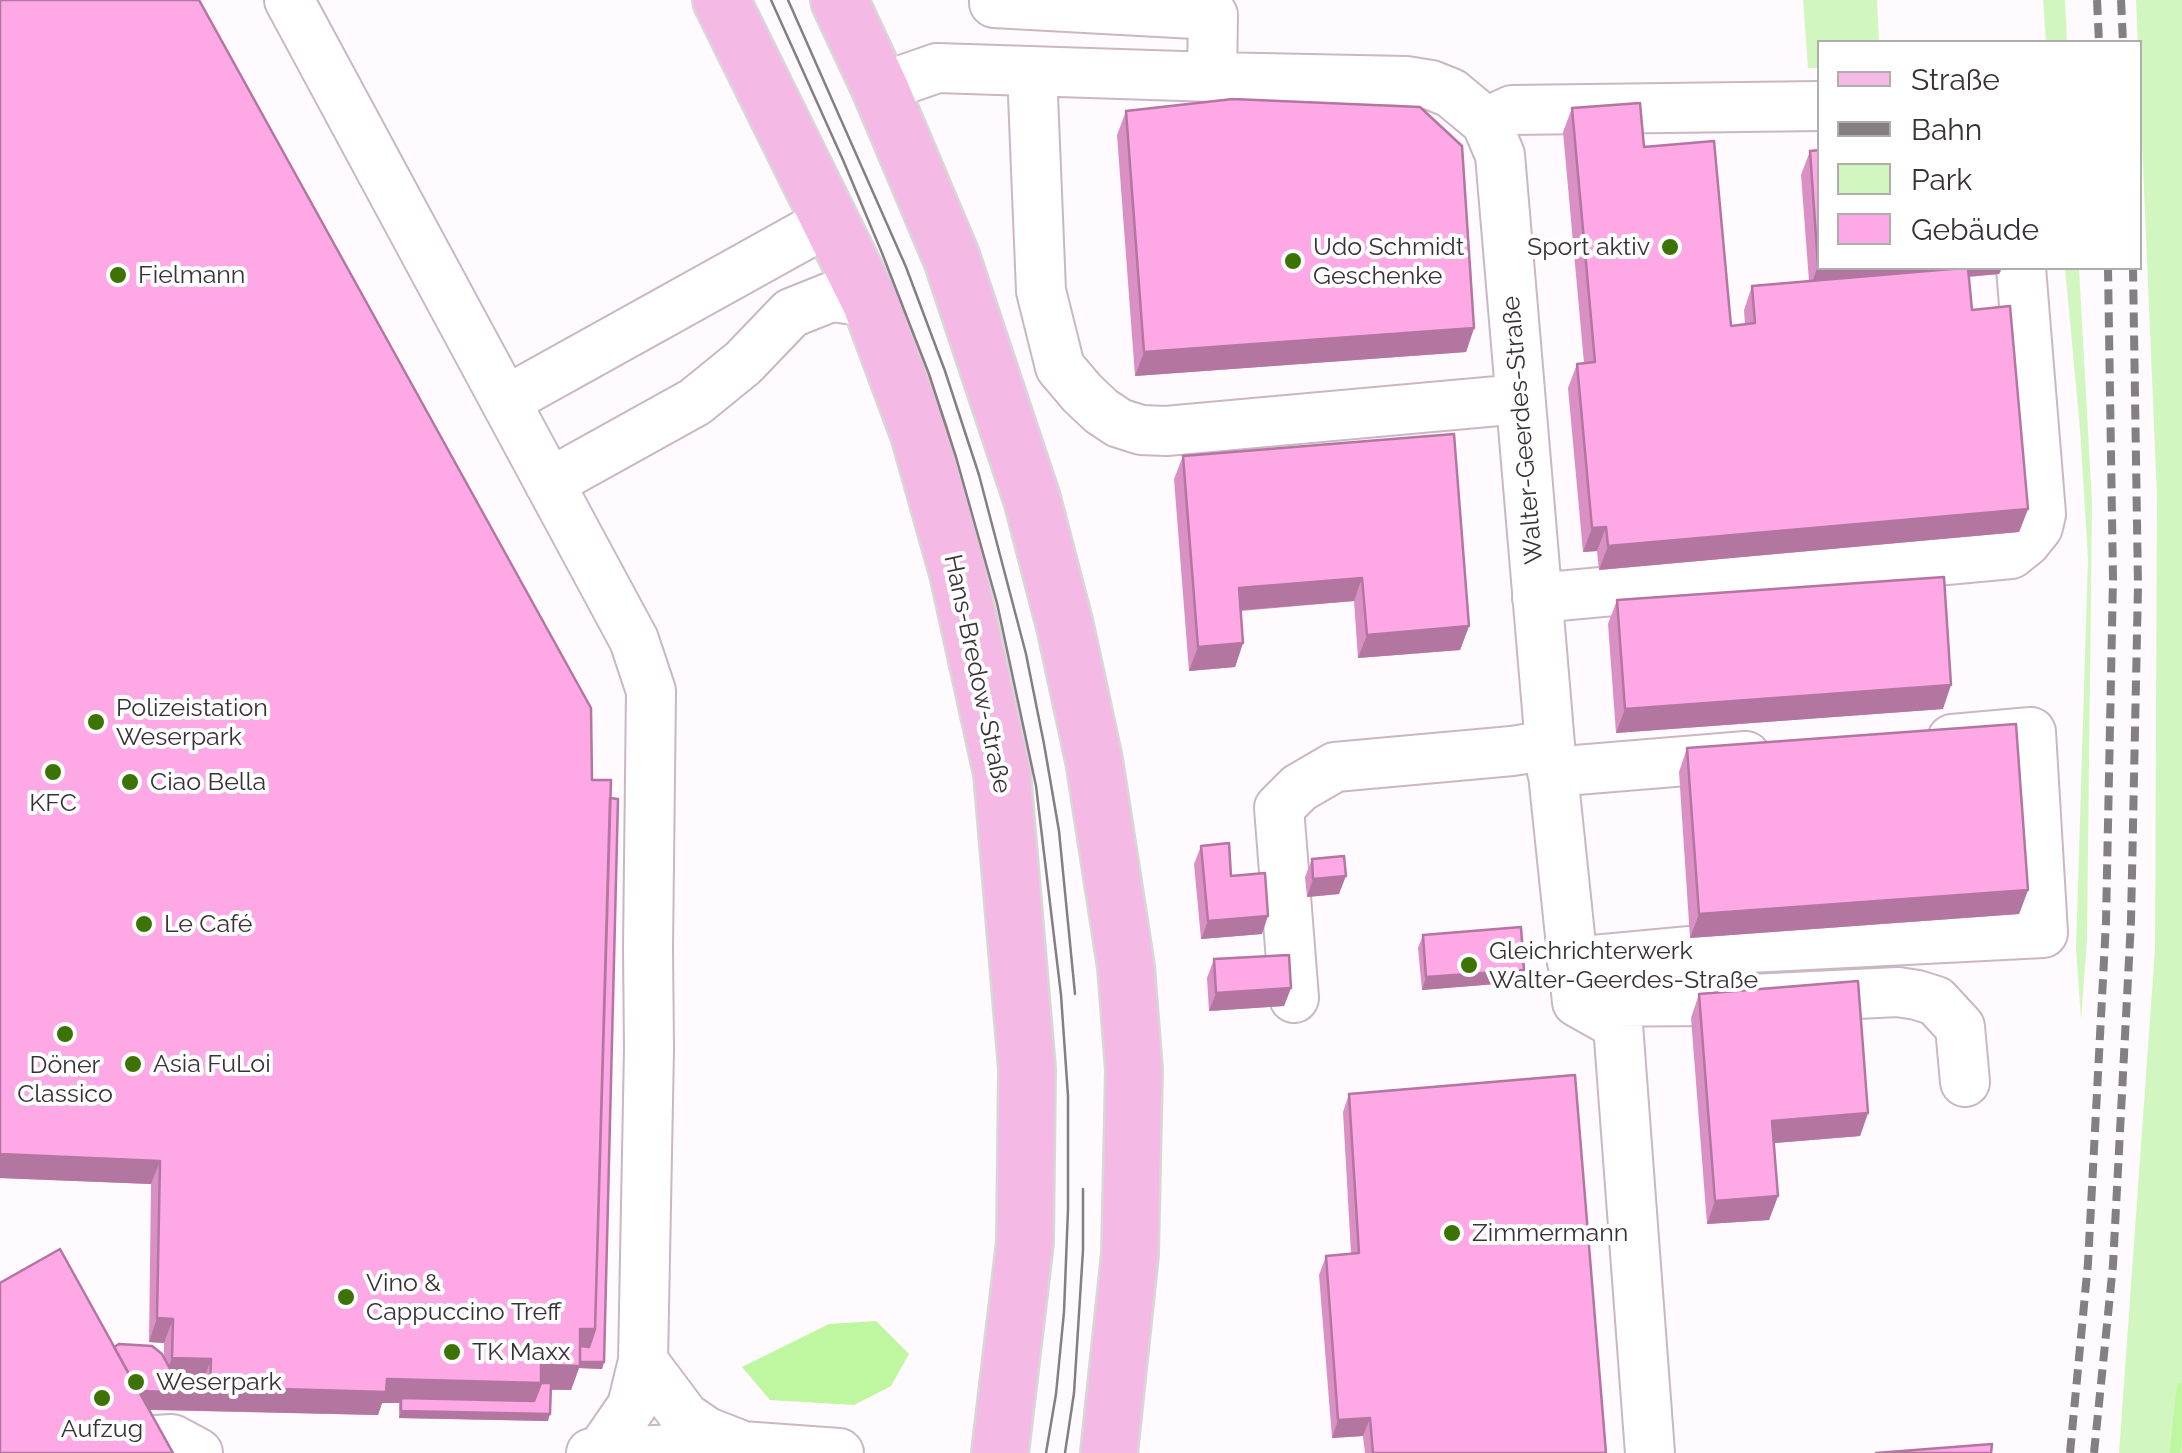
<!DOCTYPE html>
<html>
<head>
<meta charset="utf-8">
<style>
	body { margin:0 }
	#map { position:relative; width:2182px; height:1453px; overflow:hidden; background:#fefafd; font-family:Raleway,sans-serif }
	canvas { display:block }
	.legend { position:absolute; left:1817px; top:40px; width:325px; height:230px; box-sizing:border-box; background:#fff; border:2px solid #b0adaf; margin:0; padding:12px 18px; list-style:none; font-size:30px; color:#3a3137 }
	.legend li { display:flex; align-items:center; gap:20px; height:50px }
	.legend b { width:50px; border:2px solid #b0adaf }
</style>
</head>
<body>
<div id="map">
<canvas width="2182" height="1453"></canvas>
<ul class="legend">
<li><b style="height:12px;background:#f5b9e5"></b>Straße</li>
<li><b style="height:12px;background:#857e83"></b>Bahn</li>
<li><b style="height:28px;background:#d2f6c0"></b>Park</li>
<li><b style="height:28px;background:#fea8e5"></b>Gebäude</li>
</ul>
</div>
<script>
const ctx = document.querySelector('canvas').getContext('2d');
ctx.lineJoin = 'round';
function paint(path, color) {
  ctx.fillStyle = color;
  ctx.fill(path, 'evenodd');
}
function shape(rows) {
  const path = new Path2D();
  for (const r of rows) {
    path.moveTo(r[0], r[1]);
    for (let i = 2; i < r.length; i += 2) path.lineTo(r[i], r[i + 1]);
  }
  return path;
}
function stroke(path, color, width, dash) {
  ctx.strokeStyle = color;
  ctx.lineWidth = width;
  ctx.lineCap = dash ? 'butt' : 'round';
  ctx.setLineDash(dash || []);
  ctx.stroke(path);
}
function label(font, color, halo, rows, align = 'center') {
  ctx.font = font + ' Raleway,sans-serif';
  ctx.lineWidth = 8;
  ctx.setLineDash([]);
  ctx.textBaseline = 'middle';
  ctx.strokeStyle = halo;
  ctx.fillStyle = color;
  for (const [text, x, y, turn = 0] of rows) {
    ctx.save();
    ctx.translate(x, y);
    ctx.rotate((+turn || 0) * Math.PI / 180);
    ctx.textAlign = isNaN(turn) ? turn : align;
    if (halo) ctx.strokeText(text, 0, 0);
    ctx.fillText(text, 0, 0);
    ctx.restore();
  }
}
paint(shape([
	[1803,0,1877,0,1879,42,1820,42,1819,68,1808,68],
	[2043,0,2065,0,2067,42,2046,42],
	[2136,0,2182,0,2182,1453,2119,1453,2155,949,2157,496],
	[2065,268,2079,268,2092,503,2087,940,2081,1019,2076,949,2088,559,2080,429]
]), '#d2f6c0');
paint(shape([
	[876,1321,909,1354,891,1386,854,1405,770,1400,742,1367,829,1324]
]), '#bff7a1');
stroke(shape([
	[2175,1453,2182,1388]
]), '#bff7a1', 11);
const minor = shape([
	[289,0,634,640,651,691,648,948,649,1049,643,1361,632,1406,601,1451],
	[994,0,994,3,1213,15,1212,77],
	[1032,71,1041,291,1060,367,1082,393,1101,411,1119,423,1141,430,1166,431,1520,399],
	[880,88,937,68,1212,77,1406,81,1431,85,1451,93,1486,122,1500,155,1550,745,1577,1002],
	[1486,122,1512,110,1820,106],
	[505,401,831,220],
	[549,483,695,402,743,363,791,313,831,297,870,302],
	[1537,598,2011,554,2026,542,2038,527,2041,514,2021,268],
	[1552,772,1746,756],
	[1572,962,1690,951,2043,933,2031,732,1952,739],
	[1294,998,1279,808,1299,788,1335,767,1512,751,1550,745],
	[1577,1002,1618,1025,1650,1453],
	[1577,1002,1710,1001,1898,992,1917,995,1936,1001,1960,1027,1965,1082],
	[643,1361,685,1417,707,1432,738,1444],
	[147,1445,155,1440,172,1439,198,1453],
	[591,1453,741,1446,839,1453]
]);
const major = shape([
	[721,0,870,302,919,434,958,573,1002,773,1027,1069,1025,1242,1000,1453],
	[839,0,880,88,952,259,1032,499,1065,626,1094,760,1126,967,1134,1070,1130,1254,1109,1453]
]);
stroke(minor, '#cbb6c4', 52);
stroke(major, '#d8d6d7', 60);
stroke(minor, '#fff', 48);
stroke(major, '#f5b9e5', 55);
stroke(shape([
	[771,0,843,160,882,253,929,374,956,457,997,603,1036,786,1061,995,1068,1096,1068,1209,1064,1312,1056,1394,1046,1453],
	[788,0,906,267,945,371,979,475,1026,654,1044,744,1059,831,1075,994],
	[1065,1453,1074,1393,1083,1250,1083,1189]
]), '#857e83', 2.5);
stroke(shape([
	[2097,0,2099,42],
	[2121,0,2123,42],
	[2070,1453,2088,1263,2106,922,2113,579,2108,268],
	[2094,1453,2113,1265,2131,921,2138,586,2133,268]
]), '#857e83', 8, [15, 8]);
paint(shape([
	[1572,108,1644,147,1731,326,1745,324,1744,310,1752,286,1809,281,1801,175,1810,151,1820,268,2002,268,1999,274,1969,277,1972,310,2028,509,2019,532,1599,570,1597,551,1583,552,1568,388,1577,364,1584,363,1563,132],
	[1126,111,1474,328,1466,352,1135,376,1117,135],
	[1183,456,1469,626,1460,650,1358,658,1354,601,1241,611,1243,643,1235,667,1189,671,1174,479],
	[1617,600,1943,709,1616,733,1608,624],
	[1687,748,2028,890,2019,914,1690,938,1679,772],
	[592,780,604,1362,602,1369,579,1368,571,1390,551,1390,548,1421,399,1418,399,1403,382,1403,378,1415,149,1410,114,1347,164,1356,164,1343,149,1342,151,1184,0,1178],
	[1201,846,1231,876,1262,934,1201,939,1194,864],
	[1312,859,1339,894,1307,897,1305,877],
	[1423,935,1520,982,1422,990,1418,948],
	[1214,959,1291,988,1284,1006,1209,1011,1207,978],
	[1699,994,1868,1113,1860,1136,1774,1143,1778,1196,1769,1220,1707,1224,1691,1018],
	[1349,1094,1606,1453,1365,1453,1363,1436,1332,1438,1319,1275,1326,1256,1351,1253,1343,1112]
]), '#da90c5');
paint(shape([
	[1818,265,1820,268,2002,268,1999,274,1810,289],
	[1474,328,1466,352,1135,376,1144,352],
	[2028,509,2019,532,1599,570,1608,546],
	[1606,527,1597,551,1583,552,1592,528],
	[1362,578,1354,601,1231,611,1239,588],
	[1469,626,1460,650,1358,658,1367,635],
	[1243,643,1235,667,1189,671,1198,647],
	[1951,685,1943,709,1616,733,1625,709],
	[1346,876,1339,894,1307,897,1313,879],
	[2028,890,2019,914,1690,938,1699,914],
	[1268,916,1262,934,1201,939,1208,921],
	[1524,970,1520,982,1422,990,1426,977],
	[1291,988,1284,1006,1209,1011,1216,993],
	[1868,1113,1860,1136,1763,1144,1772,1121],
	[0,1154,160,1161,151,1184,0,1178],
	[1778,1196,1769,1220,1707,1224,1715,1201],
	[157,1318,173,1319,164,1343,149,1342],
	[580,1329,595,1329,587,1353,574,1353],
	[172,1358,211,1359,203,1382,163,1382],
	[574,1362,604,1362,602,1369,579,1368,571,1390,539,1389,532,1407,401,1398,399,1403,382,1403,378,1415,127,1409,134,1391,209,1393,210,1387,387,1379],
	[401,1411,550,1414,548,1421,399,1418],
	[1370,1418,1363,1436,1332,1438,1338,1420]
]), '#b276a0');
const building = shape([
	[0,0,199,0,591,708,592,780,611,780,595,1329,580,1329,580,1366,541,1365,541,1383,387,1379,386,1392,210,1387,211,1359,172,1358,173,1319,157,1318,160,1161,0,1154,0,0],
	[1233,99,1420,107,1462,146,1474,328,1144,352,1126,111,1233,99],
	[1640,103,1644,147,1714,141,1731,326,1755,323,1752,286,1963,268,1968,268,1972,310,2010,306,2028,509,1608,546,1606,527,1592,528,1577,364,1595,362,1572,108,1640,103],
	[1820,150,1820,265,1818,265,1810,151,1820,150],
	[1454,434,1469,626,1367,635,1362,578,1239,588,1243,643,1198,647,1183,456,1454,434],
	[1944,577,1951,685,1625,709,1617,600,1944,577],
	[2016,724,2028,890,1699,914,1687,748,2016,724],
	[610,798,618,799,604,1362,580,1362,580,1346,589,1347,595,1329,610,798],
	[1229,843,1231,876,1265,873,1268,916,1208,921,1201,846,1229,843],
	[1344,856,1346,876,1313,879,1312,859,1344,856],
	[1521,927,1524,970,1426,977,1423,935,1521,927],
	[1289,955,1291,988,1216,993,1214,959,1289,955],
	[1858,981,1868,1113,1772,1121,1778,1196,1715,1201,1699,994,1858,981],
	[1575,1075,1606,1453,1373,1453,1370,1418,1338,1420,1326,1256,1359,1253,1349,1094,1575,1075],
	[60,1249,173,1453,0,1453,0,1283,60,1249],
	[119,1344,152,1346,162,1354,176,1380,209,1380,209,1393,138,1391,114,1347,119,1344],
	[541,1383,551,1383,550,1414,401,1411,401,1398,534,1401,541,1383],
	[1992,1444,1991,1453,1876,1453,1992,1444]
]);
paint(building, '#fea8e5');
stroke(building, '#b276a0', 2.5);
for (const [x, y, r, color] of [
	[1670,247,10,"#3b7405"],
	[1293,261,10,"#3b7405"],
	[118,275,10,"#3b7405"],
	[96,722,10,"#3b7405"],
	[53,772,10,"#3b7405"],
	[130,782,10,"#3b7405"],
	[144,924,10,"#3b7405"],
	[1469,965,10,"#3b7405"],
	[65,1034,10,"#3b7405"],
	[133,1064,10,"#3b7405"],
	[1452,1233,10,"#3b7405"],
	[346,1297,10,"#3b7405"],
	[452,1352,10,"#3b7405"],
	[136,1382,10,"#3b7405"],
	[102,1398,10,"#3b7405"]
]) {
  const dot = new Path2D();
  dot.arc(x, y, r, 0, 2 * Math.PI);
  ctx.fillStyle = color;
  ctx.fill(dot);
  stroke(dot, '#fff', 4);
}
label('25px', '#3a3137', '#fff', [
	["Udo Schmidt",1313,247],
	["Geschenke",1313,276],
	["Sport aktiv",1650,247,"right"],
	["Fielmann",138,275],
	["Polizeistation",116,708],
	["Weserpark",116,737],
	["Ciao Bella",150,782],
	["KFC",53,803,"center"],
	["Le Café",164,924],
	["Gleichrichterwerk",1489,951],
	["Walter-Geerdes-Straße",1489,980],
	["Asia FuLoi",153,1064],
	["Döner",65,1065,"center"],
	["Classico",65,1094,"center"],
	["Zimmermann",1472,1233],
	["Vino &",366,1283],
	["Cappuccino Treff",366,1312],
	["TK Maxx",472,1352],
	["Weserpark",156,1382],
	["Aufzug",102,1429,"center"]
], 'left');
label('25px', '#3a3137', '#fff', [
	["Walter-Geerdes-Straße",1523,430,-95],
	["Hans-Bredow-Straße",977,674,78]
]);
</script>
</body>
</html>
